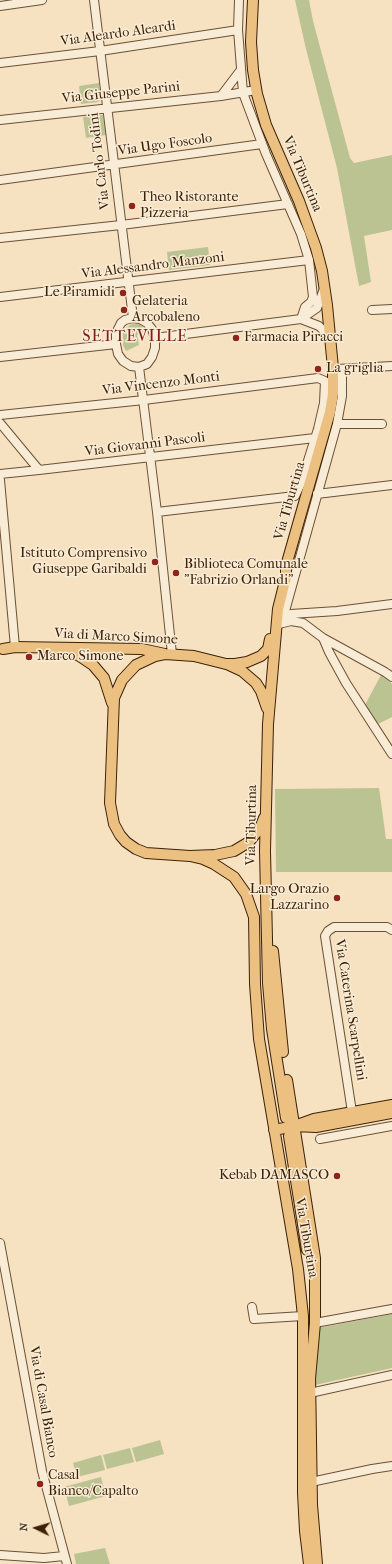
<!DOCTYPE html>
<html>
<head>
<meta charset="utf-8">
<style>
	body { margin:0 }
	#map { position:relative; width:392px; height:1564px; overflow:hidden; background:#f6e1c0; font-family:"IM FELL French Canon",serif }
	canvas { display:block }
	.north { position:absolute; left:16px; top:1508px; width:40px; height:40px; -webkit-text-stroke:3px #f9ecd6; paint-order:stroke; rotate:275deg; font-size:11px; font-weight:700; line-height:16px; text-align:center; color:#3d2107 }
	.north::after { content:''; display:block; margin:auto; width:14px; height:18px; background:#3d2107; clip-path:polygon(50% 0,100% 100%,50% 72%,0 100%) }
</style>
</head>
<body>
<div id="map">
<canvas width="392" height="1564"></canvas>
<div class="north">N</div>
</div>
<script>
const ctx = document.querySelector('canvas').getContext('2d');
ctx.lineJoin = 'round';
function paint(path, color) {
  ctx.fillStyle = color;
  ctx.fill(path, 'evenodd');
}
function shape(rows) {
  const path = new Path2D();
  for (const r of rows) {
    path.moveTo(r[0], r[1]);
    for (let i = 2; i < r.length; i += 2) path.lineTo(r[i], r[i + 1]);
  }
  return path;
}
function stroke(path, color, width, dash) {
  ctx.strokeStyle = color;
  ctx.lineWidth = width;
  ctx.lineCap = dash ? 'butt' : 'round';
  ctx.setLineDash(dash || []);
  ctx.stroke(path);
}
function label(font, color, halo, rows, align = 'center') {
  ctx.font = font + ' "IM FELL French Canon",serif';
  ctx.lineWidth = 3;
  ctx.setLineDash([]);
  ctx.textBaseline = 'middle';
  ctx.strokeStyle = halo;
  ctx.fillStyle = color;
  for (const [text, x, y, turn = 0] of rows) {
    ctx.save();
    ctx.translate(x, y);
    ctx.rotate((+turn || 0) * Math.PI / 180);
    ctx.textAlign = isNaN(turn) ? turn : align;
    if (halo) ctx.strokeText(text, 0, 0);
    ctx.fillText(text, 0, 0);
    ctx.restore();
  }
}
paint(shape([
	[295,0,309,0,313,21,350,158,354,163,392,155,392,230,364,236,371,282,359,286,337,168,306,49],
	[99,83,101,99,98,102,81,104,79,86],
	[103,115,106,135,86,138,83,117],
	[208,247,210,265,169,270,167,252],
	[132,324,140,324,147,331,137,335,139,345,126,351,123,345,123,333,127,327],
	[382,673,392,684,392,717,378,724,365,705],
	[379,788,386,839,392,839,392,872,276,872,275,789],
	[392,1314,392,1368,315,1385,318,1328],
	[160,1440,164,1454,136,1462,132,1448],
	[130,1448,134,1462,107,1469,103,1455],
	[101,1455,105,1470,77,1477,73,1463],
	[101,1477,106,1496,69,1506,64,1487],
	[105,1548,110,1564,76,1564,74,1554]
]), '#bbc393');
const minor = shape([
	[94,0,133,318],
	[239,0,238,30,243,93,266,154,301,234,309,260,313,297,311,302,305,307,301,319],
	[0,6,42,0],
	[0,63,100,51,238,30],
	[240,71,221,96,256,90],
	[0,120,221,96],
	[0,180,262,144],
	[0,238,121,225,288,204],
	[0,297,309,260],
	[372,310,392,309],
	[133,318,140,319,147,323,152,329,155,338,155,348,152,357,147,364,139,367,131,366,123,361,118,354,116,344,116,333,121,323,125,320,133,318],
	[301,319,319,326,325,332,330,340],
	[155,338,301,319,317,308,324,289],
	[0,357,116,344],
	[139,367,157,512,172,654],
	[337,369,392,366],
	[342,369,342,396,337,424,382,424],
	[0,415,144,400,318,378,325,381,324,403,318,429,301,483,295,496,157,512],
	[0,423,39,470,315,438],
	[0,474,39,470],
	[0,480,15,647],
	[317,494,392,485],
	[280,617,291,614,337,611,392,604],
	[282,622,337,424],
	[279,624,291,621,303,623,323,638,385,672,392,677],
	[323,638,329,652,346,683,392,754],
	[352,1112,325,936,328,931,334,927,387,927,392,930],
	[320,1139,392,1126],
	[0,1243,42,1471,67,1564],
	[252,1307,254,1319,303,1316],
	[315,1323,392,1309],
	[310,1393,392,1375],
	[311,1482,372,1469,392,1466],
	[0,1555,44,1558,64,1556]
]);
const major = shape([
	[253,0,251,42,253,70,257,94,266,125,299,201,316,248,322,271,327,305,333,368,333,394,330,412,286,566,286,577,278,609,268,724,265,851,268,983,272,1029,286,1118],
	[3,649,15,647,142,649,165,654,194,656,226,664,235,664,247,662,261,656,268,649,270,639],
	[62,652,78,655,93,665,104,678,112,703],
	[165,654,155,656,136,665,122,680,114,698,110,803,114,824,120,835,126,842,136,849,146,853,190,856,215,855,234,851,249,842,260,828,264,818],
	[229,665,242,671,256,683,261,691,267,708],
	[190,856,203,859,214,864,234,877,246,894,254,917,255,984,259,1039,298,1269,303,1316,303,1493,305,1531,309,1564],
	[273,951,283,1052],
	[287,1080,315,1258,315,1323,310,1379],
	[300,1124,314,1119,392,1105],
	[274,1130,295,1126,316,1127,392,1113],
	[289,1136,307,1250],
	[310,1374,312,1505,317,1564]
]);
stroke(minor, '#6b5135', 10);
stroke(major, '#3d2107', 12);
stroke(minor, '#f9ecd6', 8);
stroke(major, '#ebc080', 10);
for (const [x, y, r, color] of [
	[132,206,4,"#8f2418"],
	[123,293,4,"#8f2418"],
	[124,310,4,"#8f2418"],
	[236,338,4,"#8f2418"],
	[318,369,4,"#8f2418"],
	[155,562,4,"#8f2418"],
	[176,573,4,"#8f2418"],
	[29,657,4,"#8f2418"],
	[337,898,4,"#8f2418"],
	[337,1176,4,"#8f2418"],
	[40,1484,4,"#8f2418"]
]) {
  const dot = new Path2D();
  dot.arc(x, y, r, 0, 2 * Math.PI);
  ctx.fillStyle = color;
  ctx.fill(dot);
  stroke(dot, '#f9ecd6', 1.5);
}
label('14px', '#3d2107', '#f9ecd6', [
	["Via Aleardo Aleardi",118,34,-8],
	["Via Giuseppe Parini",121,93,-6],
	["Via Ugo Foscolo",165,145,-8],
	["Via Carlo Todini",100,161,-97],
	["Via Tiburtina",302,174,67],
	["Via Alessandro Manzoni",153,266,-7],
	["Via Vincenzo Monti",161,384,-7],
	["Via Giovanni Pascoli",145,445,-7],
	["Via Tiburtina",290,501,-74],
	["Via di Marco Simone",116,637,3],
	["Via Tiburtina",252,825,-89],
	["Via Caterina Scarpellini",350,1010,81],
	["Via Tiburtina",306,1238,80],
	["Via di Casal Bianco",43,1402,80]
]);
label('14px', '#3d2107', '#f9ecd6', [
	["Theo Ristorante",140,198],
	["Pizzeria",140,214],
	["Le Piramidi",115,293,"right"],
	["Gelateria",132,302],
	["Arcobaleno",132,318],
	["Farmacia Piracci",244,338],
	["La griglia",326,369],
	["Istituto Comprensivo",147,554,"right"],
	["Giuseppe Garibaldi",147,570,"right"],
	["Biblioteca Comunale",184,565],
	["\"Fabrizio Orlandi\"",184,581],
	["Marco Simone",37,657],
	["Largo Orazio",329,890,"right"],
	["Lazzarino",329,906,"right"],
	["Kebab DAMASCO",329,1176,"right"],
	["Casal",48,1476],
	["Bianco/Capalto",48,1492]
], 'left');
ctx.letterSpacing = '1px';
label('16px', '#7a1f14', '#f9ecd6', [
	["SETTEVILLE",135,337]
]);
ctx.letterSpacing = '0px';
</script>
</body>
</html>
